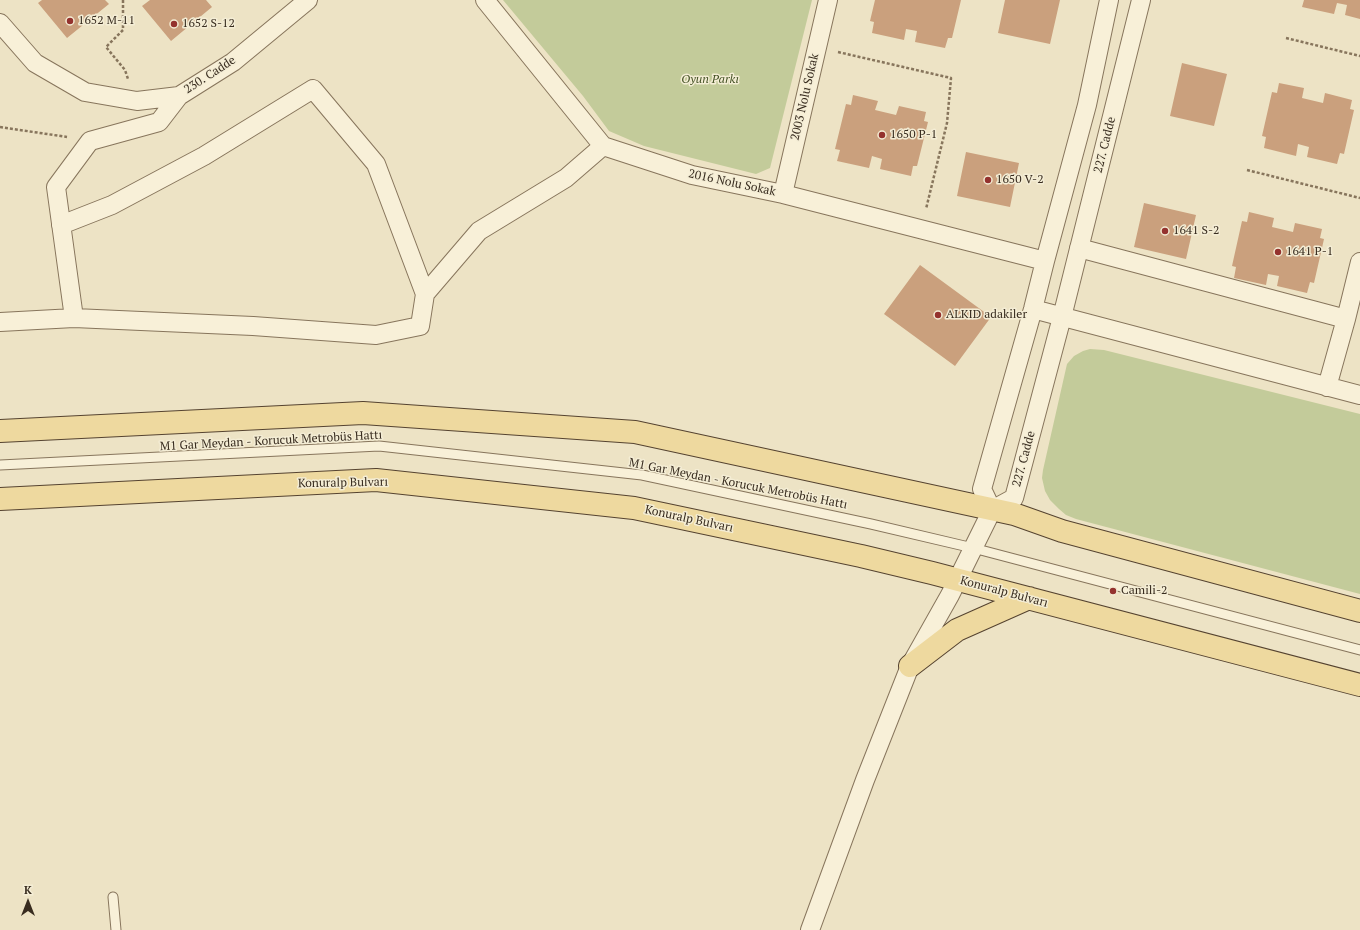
<!DOCTYPE html>
<html>
<head>
<meta charset="utf-8">
<style>
	body { margin:0 }
	#map { position:relative; width:1360px; height:930px; overflow:hidden; background:#ede3c5; font-family:"PT Serif",serif }
	canvas { display:block }
	.north { position:absolute; left:8px; top:882px; width:40px; height:40px; -webkit-text-stroke:3px #f4edd5; paint-order:stroke; rotate:0deg; font-size:11px; font-weight:700; line-height:16px; text-align:center; color:#382c1f }
	.north::after { content:''; display:block; margin:auto; width:14px; height:18px; background:#382c1f; clip-path:polygon(50% 0,100% 100%,50% 72%,0 100%) }
</style>
</head>
<body>
<div id="map">
<canvas width="1360" height="930"></canvas>
<div class="north">K</div>
</div>
<script>
const ctx = document.querySelector('canvas').getContext('2d');
ctx.lineJoin = 'round';
function paint(path, color) {
  ctx.fillStyle = color;
  ctx.fill(path, 'evenodd');
}
function shape(rows) {
  const path = new Path2D();
  for (const r of rows) {
    path.moveTo(r[0], r[1]);
    for (let i = 2; i < r.length; i += 2) path.lineTo(r[i], r[i + 1]);
  }
  return path;
}
function stroke(path, color, width, dash) {
  ctx.strokeStyle = color;
  ctx.lineWidth = width;
  ctx.lineCap = dash ? 'butt' : 'round';
  ctx.setLineDash(dash || []);
  ctx.stroke(path);
}
function label(font, color, halo, rows, align = 'center') {
  ctx.font = font + ' "PT Serif",serif';
  ctx.lineWidth = 3;
  ctx.setLineDash([]);
  ctx.textBaseline = 'middle';
  ctx.strokeStyle = halo;
  ctx.fillStyle = color;
  for (const [text, x, y, turn = 0] of rows) {
    ctx.save();
    ctx.translate(x, y);
    ctx.rotate((+turn || 0) * Math.PI / 180);
    ctx.textAlign = isNaN(turn) ? turn : align;
    if (halo) ctx.strokeText(text, 0, 0);
    ctx.fillText(text, 0, 0);
    ctx.restore();
  }
}
paint(shape([
	[503,0,812,0,770,168,756,174,644,146,609,131,583,96],
	[1090,349,1104,350,1360,414,1360,594,1076,519,1066,515,1059,509,1050,500,1045,491,1042,478,1043,470,1067,364,1074,356,1083,351]
]), '#c3cb9a');
paint(shape([
	[42,0,105,0,109,4,67,38,38,3],
	[150,0,206,0,212,7,171,41,142,6],
	[875,0,961,0,952,38,948,38,945,48,915,42,917,31,906,29,904,40,872,33,874,22,870,21],
	[1005,0,1060,0,1050,44,998,33],
	[1304,0,1360,0,1360,19,1345,15,1347,5,1337,3,1334,14,1302,7],
	[1182,63,1227,74,1214,126,1170,116],
	[1279,83,1304,88,1302,98,1323,103,1325,93,1352,100,1350,109,1354,110,1344,154,1340,153,1337,164,1307,157,1309,147,1298,144,1296,156,1264,148,1266,137,1262,136,1272,92,1277,93],
	[853,95,878,101,875,110,896,115,899,106,926,112,924,121,928,122,917,166,913,166,911,176,880,169,882,159,872,156,869,168,837,161,840,150,835,149,846,104,851,105],
	[966,152,1019,163,1010,207,957,196],
	[1144,203,1196,215,1186,259,1134,247],
	[1249,212,1274,218,1272,227,1293,232,1295,223,1322,229,1320,238,1324,239,1314,283,1310,282,1307,293,1277,286,1279,276,1268,274,1266,285,1234,278,1236,267,1232,266,1242,221,1247,222],
	[920,265,991,317,955,366,884,314]
]), '#caa07d');
const lane = shape([
	[0,465,379,446,642,475,871,524,973,548,1360,650],
	[113,897,116,930]
]);
const street = shape([
	[485,0,603,146,692,175,783,194,1045,261],
	[0,23,35,63,85,92,137,101,179,96,233,62,308,0],
	[783,194,828,0],
	[61,225,112,205,204,156,313,89,376,164,425,294],
	[1079,248,1346,319],
	[1033,309,1360,395],
	[74,318,56,187,90,141,159,122,179,96],
	[0,322,74,318,253,326,376,335,420,326,425,294,479,231,566,178,603,146],
	[1327,387,1346,319,1360,262],
	[992,510,1014,498,1062,317,1141,0],
	[992,510,982,489,1033,309,1045,261,1087,105,1109,0],
	[810,930,865,780,910,666,950,595,992,510]
]);
const primary = shape([
	[0,431,363,413,635,432,1014,514,1062,531,1360,611],
	[0,499,376,480,634,508,861,556,932,573,1360,685],
	[910,666,957,630,1029,598]
]);
stroke(lane, '#87755c', 11);
stroke(street, '#87755c', 20);
stroke(primary, '#554330', 24);
stroke(shape([
	[123,0,123,30,106,47,125,70,128,79],
	[1286,38,1360,56],
	[838,52,951,78,947,123,926,209],
	[0,127,67,137],
	[1247,170,1360,198]
]), '#87755c', 2.5, [3, 2]);
stroke(lane, '#f8f0d8', 9);
stroke(street, '#f8f0d8', 18);
stroke(primary, '#eed99f', 22);
for (const [x, y, r, color] of [
	[70,21,4,"#94322e"],
	[174,24,4,"#94322e"],
	[882,135,4,"#94322e"],
	[988,180,4,"#94322e"],
	[1165,231,4,"#94322e"],
	[1278,252,4,"#94322e"],
	[938,315,4,"#94322e"],
	[1113,591,4,"#94322e"]
]) {
  const dot = new Path2D();
  dot.arc(x, y, r, 0, 2 * Math.PI);
  ctx.fillStyle = color;
  ctx.fill(dot);
  stroke(dot, '#f4edd5', 1.5);
}
label('12px', '#382c1f', '#f4edd5', [
	["1652 M-11",78,21],
	["1652 S-12",182,24],
	["1650 P-1",890,135],
	["1650 V-2",996,180],
	["1641 S-2",1173,231],
	["1641 P-1",1286,252],
	["ALKID adakiler",946,315],
	["Camili-2",1121,591]
], 'left');
label('12px', '#382c1f', '#f4edd5', [
	["230. Cadde",210,75,-33],
	["2003 Nolu Sokak",805,97,-77],
	["227. Cadde",1105,145,-76],
	["2016 Nolu Sokak",732,183,12],
	["M1 Gar Meydan - Korucuk Metrobüs Hattı",271,441,-3],
	["227. Cadde",1024,459,-75],
	["Konuralp Bulvarı",343,483,-1],
	["M1 Gar Meydan - Korucuk Metrobüs Hattı",738,484,11],
	["Konuralp Bulvarı",689,519,12],
	["Konuralp Bulvarı",1004,592,15]
]);
label('italic 12px', '#465427', '#f4edd5', [
	["Oyun Parkı",710,80]
]);
</script>
</body>
</html>
